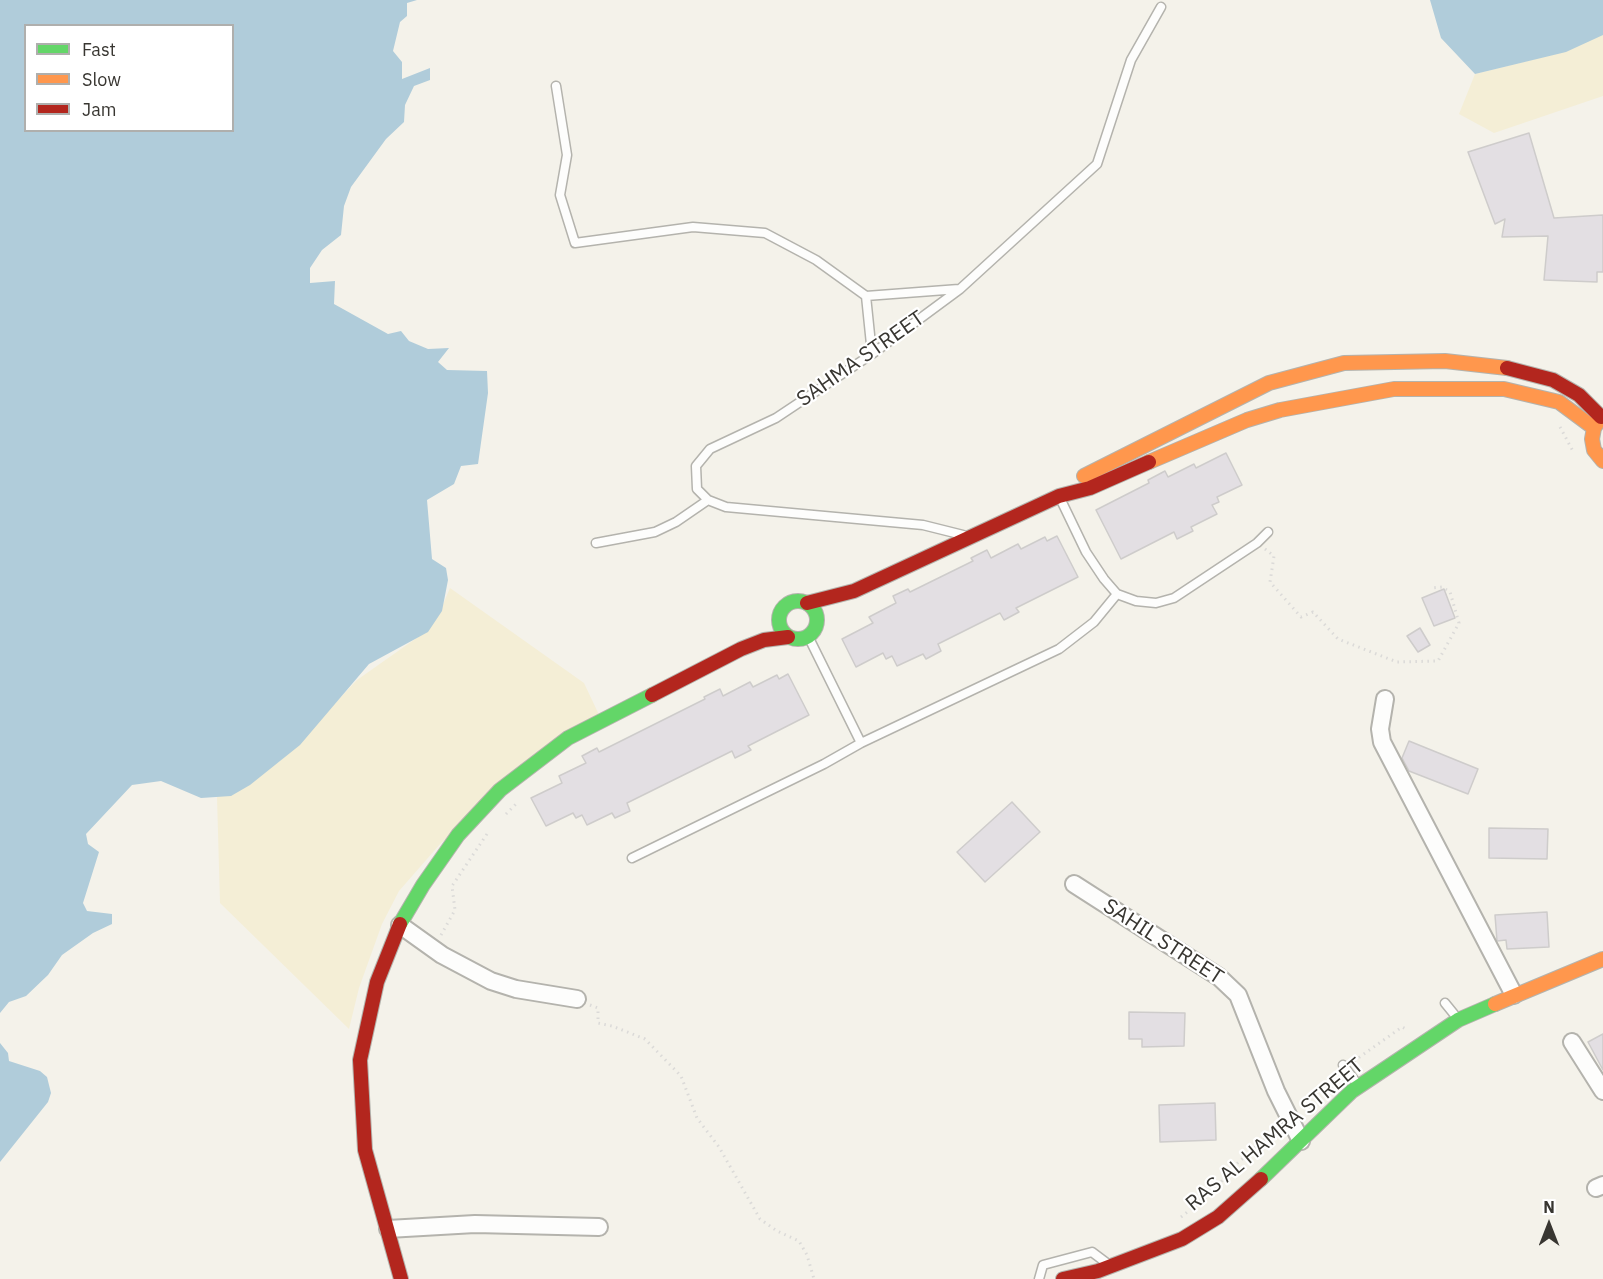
<!DOCTYPE html>
<html>
<head>
<meta charset="utf-8">
<style>
	body { margin:0 }
	#map { position:relative; width:1603px; height:1279px; overflow:hidden; background:#f4f2ea; font-family:"IBM Plex Sans",sans-serif }
	canvas { display:block }
	.legend { position:absolute; left:24px; top:24px; width:210px; height:108px; box-sizing:border-box; background:#fff; border:2px solid #afafad; margin:0; padding:8px 10px; list-style:none; font-size:18px; color:#383631 }
	.legend li { display:flex; align-items:center; gap:12px; height:30px }
	.legend b { width:30px; border:2px solid #afafad }
	.north { position:absolute; left:1519px; top:1195px; width:60px; height:60px; -webkit-text-stroke:4px #fff; paint-order:stroke; rotate:0deg; font-size:16px; font-weight:700; line-height:24px; text-align:center; color:#383631 }
	.north::after { content:''; display:block; margin:auto; width:21px; height:27px; background:#383631; clip-path:polygon(50% 0,100% 100%,50% 72%,0 100%) }
</style>
</head>
<body>
<div id="map">
<canvas width="1603" height="1279"></canvas>
<ul class="legend">
<li><b style="height:8px;background:#63d668"></b>Fast</li>
<li><b style="height:8px;background:#ff974d"></b>Slow</li>
<li><b style="height:8px;background:#b3261e"></b>Jam</li>
</ul>
<div class="north">N</div>
</div>
<script>
const ctx = document.querySelector('canvas').getContext('2d');
ctx.lineJoin = 'round';
function paint(path, color) {
  ctx.fillStyle = color;
  ctx.fill(path, 'evenodd');
}
function shape(rows) {
  const path = new Path2D();
  for (const r of rows) {
    if (r.length === 3) {
      path.moveTo(r[0] + r[2], r[1]);
      path.arc(r[0], r[1], r[2], 0, 2 * Math.PI);
      continue;
    }
    path.moveTo(r[0], r[1]);
    for (let i = 2; i < r.length; i += 2) path.lineTo(r[i], r[i + 1]);
  }
  return path;
}
function stroke(path, color, width, dash) {
  ctx.strokeStyle = color;
  ctx.lineWidth = width;
  ctx.lineCap = dash ? 'butt' : 'round';
  ctx.setLineDash(dash || []);
  ctx.stroke(path);
}
function label(font, color, halo, rows, align = 'center') {
  ctx.font = font + ' "IBM Plex Sans",sans-serif';
  ctx.lineWidth = 4.5;
  ctx.setLineDash([]);
  ctx.textBaseline = 'middle';
  ctx.strokeStyle = halo;
  ctx.fillStyle = color;
  for (const [text, x, y, turn = 0] of rows) {
    ctx.save();
    ctx.translate(x, y);
    ctx.rotate((+turn || 0) * Math.PI / 180);
    ctx.textAlign = isNaN(turn) ? turn : align;
    if (halo) ctx.strokeText(text, 0, 0);
    ctx.fillText(text, 0, 0);
    ctx.restore();
  }
}
paint(shape([
	[1603,33,1603,96,1494,133,1459,114,1475,74,1555,54],
	[450,588,584,683,601,719,441,843,399,891,382,924,359,988,349,1029,220,903,217,797,280,761,357,680,418,637,438,616]
]), '#f4eed6');
paint(shape([
	[0,0,417,0,407,3,407,16,400,22,393,51,402,62,402,79,430,68,430,80,414,86,405,105,404,122,386,139,351,187,344,206,341,235,322,250,310,268,310,283,335,281,334,304,388,334,401,331,409,341,428,349,449,348,438,362,447,370,487,371,488,393,478,464,461,466,454,484,427,500,432,559,446,568,448,580,442,611,428,632,369,664,300,745,250,785,231,796,201,798,161,781,132,785,86,834,88,844,99,852,83,903,87,911,112,914,112,924,93,933,62,955,48,975,26,996,9,1002,0,1013],
	[26,26,232,26,232,130,26,130],
	[1430,0,1603,0,1603,35,1566,52,1475,74,1441,38],
	[0,1043,8,1053,9,1061,40,1071,47,1077,51,1093,48,1102,0,1162]
]), '#b0ccda');
const building = shape([
	[1529,133,1554,218,1603,215,1603,272,1597,272,1597,282,1544,280,1548,236,1502,237,1505,219,1495,224,1468,152,1529,133],
	[1226,453,1242,485,1217,497,1219,502,1212,505,1217,514,1191,527,1193,531,1177,539,1174,532,1121,559,1096,510,1149,483,1148,480,1165,471,1168,477,1194,464,1196,468,1226,453],
	[1057,536,1078,577,1016,608,1019,612,1004,620,1000,613,938,644,941,651,926,659,923,654,897,666,892,656,886,659,883,653,856,667,842,639,873,623,869,617,896,603,893,596,908,589,910,592,973,561,971,558,987,550,991,558,1018,544,1021,549,1045,537,1047,541,1057,536],
	[1444,589,1455,618,1434,626,1422,598,1444,589],
	[1420,628,1430,645,1418,652,1407,636,1420,628],
	[788,674,809,715,748,746,751,750,735,758,732,751,627,803,630,811,615,818,612,813,587,825,582,815,576,818,573,813,546,826,531,798,562,783,559,776,586,763,582,756,597,748,599,752,705,699,704,697,720,689,723,696,750,682,753,687,777,675,779,679,788,674],
	[1409,741,1478,769,1468,794,1409,771,1402,758,1409,741],
	[1012,802,1040,832,985,882,957,852,1012,802],
	[1489,828,1548,829,1547,859,1489,858,1489,828],
	[1547,912,1549,947,1507,949,1506,940,1497,941,1495,915,1547,912],
	[1129,1012,1185,1013,1184,1046,1142,1047,1142,1039,1129,1039,1129,1012],
	[1603,1034,1603,1070,1588,1042,1603,1034],
	[1215,1103,1216,1140,1160,1142,1159,1105,1215,1103]
]);
paint(building, '#e3dfe3');
stroke(building, '#cecccb', 1.5);
const lane = shape([
	[556,86,567,155,560,195,575,243,693,227,765,233,816,260,866,296,872,354],
	[866,296,959,289],
	[1059,496,1086,552,1104,579,1117,594,1136,601,1156,603,1174,598,1257,543,1268,532],
	[963,535,923,525,726,507,708,500,697,489,696,466,710,449,776,418,872,354,960,289,1097,164,1131,60,1161,7],
	[596,543,655,532,676,522,708,500],
	[808,636,861,743],
	[632,858,824,764,861,743,1059,649,1094,622,1117,594],
	[1445,1003,1458,1019],
	[1343,1065,1359,1086],
	[1039,1279,1043,1265,1092,1252,1108,1264]
]);
const street = shape([
	[1385,699,1380,729,1382,742,1514,995],
	[1074,884,1219,977,1238,995,1276,1091,1301,1141],
	[400,925,442,955,491,981,516,989,577,999],
	[1572,1042,1603,1091],
	[1596,1188,1603,1185],
	[388,1229,475,1224,599,1227]
]);
const fast = shape([
	[798,620,19],
	[400,924,423,885,458,835,500,790,568,738,652,695],
	[1261,1179,1352,1091,1458,1020,1495,1004]
]);
const slow = shape([
	[1602,416,1594,428,1592,439,1594,450,1603,461],
	[1149,462,1247,420,1280,410,1394,389,1504,389,1559,402,1594,428],
	[1084,476,1269,383,1344,363,1445,361,1507,368],
	[1495,1004,1603,959]
]);
const jam = shape([
	[1507,368,1553,380,1579,395,1601,417],
	[807,603,854,591,1059,496,1090,488,1149,462],
	[652,695,741,649,764,640,788,637],
	[400,924,377,982,360,1060,365,1150,401,1279],
	[1063,1279,1098,1271,1182,1239,1218,1217,1261,1179]
]);
stroke(lane, '#b4b3ad', 11);
stroke(street, '#b4b3ad', 20);
stroke(fast, '#b4b3ad', 16);
stroke(slow, '#b4b3ad', 16);
stroke(jam, '#b4b3ad', 16);
stroke(shape([
	[1560,427,1574,453],
	[1265,549,1274,556,1270,582,1301,617,1313,612,1338,639,1397,662,1438,661,1459,623,1450,592,1442,587,1431,588],
	[506,814,518,802],
	[441,935,455,910,452,886,489,831],
	[590,1005,598,1008,598,1023,612,1026,645,1039,681,1076,697,1118,719,1147,760,1219,777,1231,799,1241,807,1255,814,1279],
	[1354,1061,1402,1027,1408,1030],
	[1301,1104,1336,1073],
	[1181,1217,1214,1191,1232,1168,1277,1128]
]), '#dbdad8', 3, [1.5, 4.5]);
stroke(lane, '#fdfdfc', 8);
stroke(street, '#fdfdfc', 16);
stroke(fast, '#63d668', 14);
stroke(slow, '#ff974d', 14);
stroke(jam, '#b3261e', 14);
label('21px', '#383631', '#fff', [
	["SAHMA STREET",861,359,-35],
	["SAHIL STREET",1163,942,33],
	["RAS AL HAMRA STREET",1275,1135,-40]
]);
</script>
</body>
</html>
